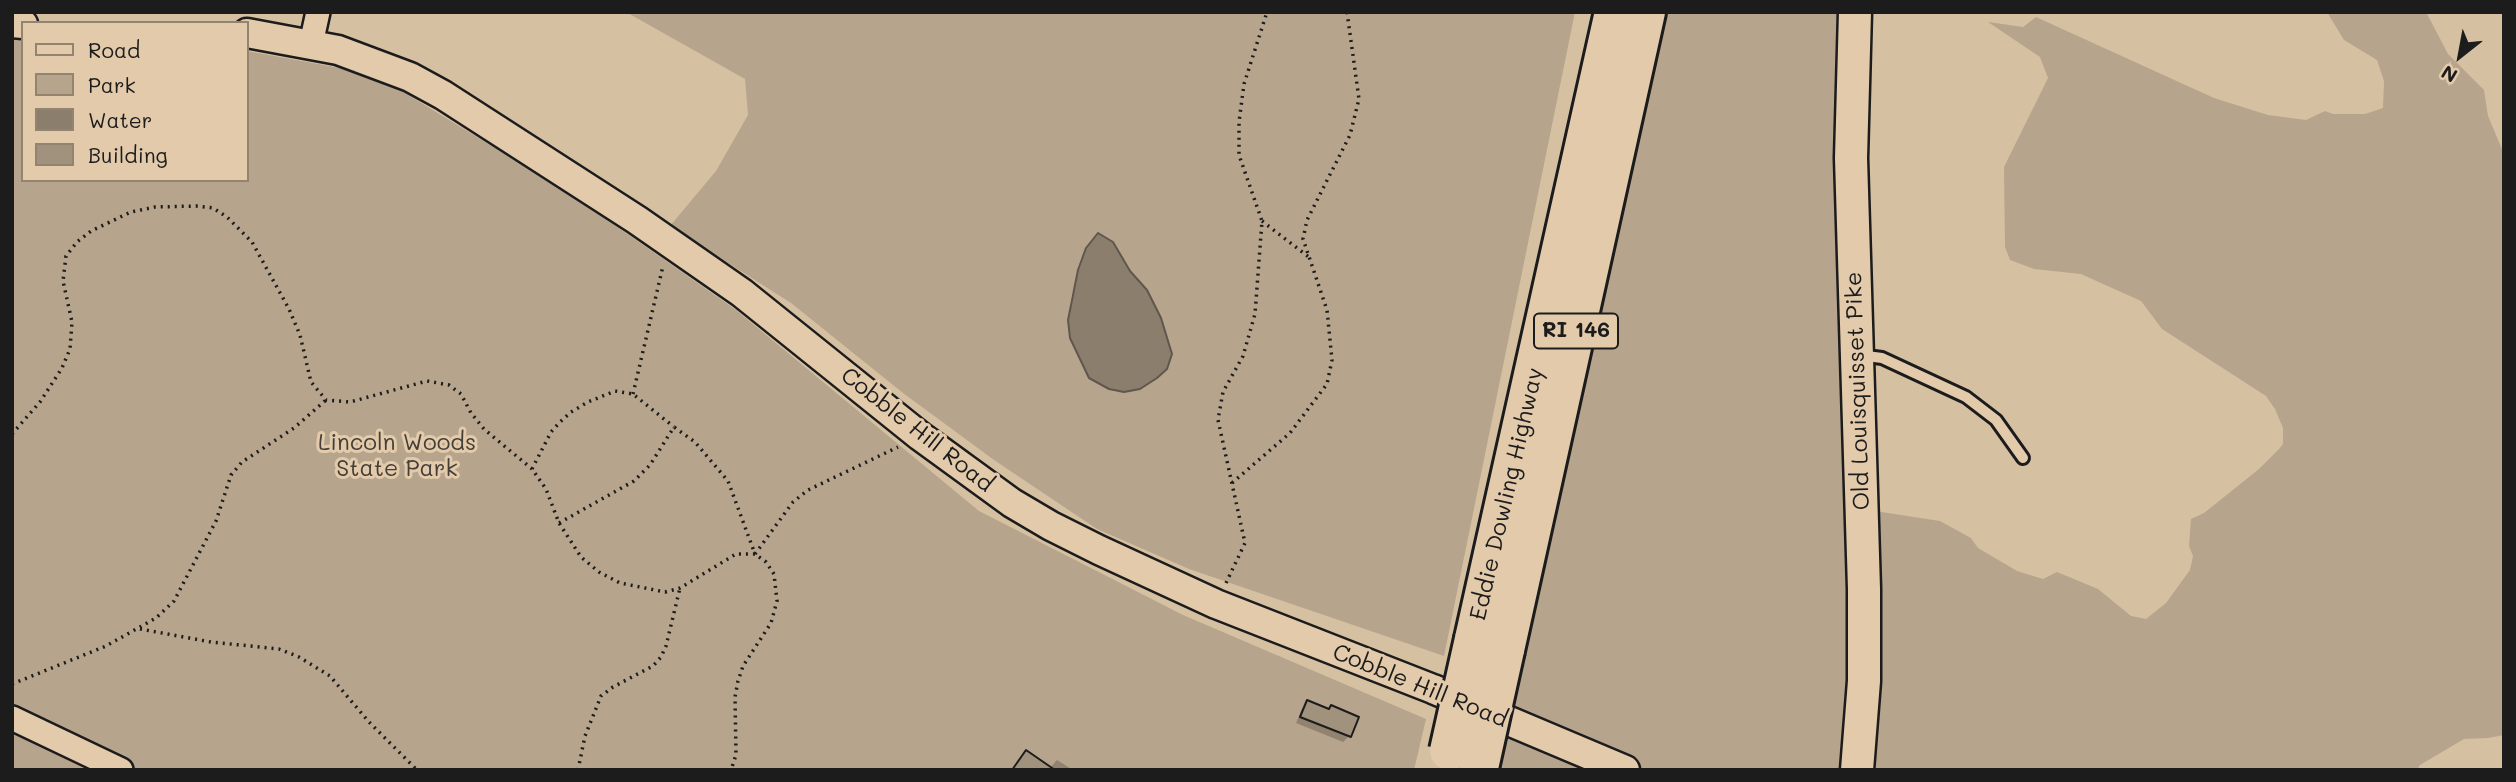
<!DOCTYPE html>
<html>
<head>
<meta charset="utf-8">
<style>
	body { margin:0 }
	#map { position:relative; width:2516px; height:782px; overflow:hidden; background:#d6c0a2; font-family:Mali,sans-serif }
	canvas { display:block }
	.frame { position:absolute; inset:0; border:14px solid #1c1c1c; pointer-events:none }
	.legend { position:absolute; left:21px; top:21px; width:228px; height:161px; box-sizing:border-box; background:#e2caab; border:2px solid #938472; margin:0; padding:9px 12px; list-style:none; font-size:21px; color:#1c1c1c }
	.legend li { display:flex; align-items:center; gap:14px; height:35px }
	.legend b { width:35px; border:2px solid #938472 }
	.north { position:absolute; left:2425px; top:21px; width:70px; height:70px; -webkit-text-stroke:5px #e2caab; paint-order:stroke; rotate:211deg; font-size:19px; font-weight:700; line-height:28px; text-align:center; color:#1c1c1c }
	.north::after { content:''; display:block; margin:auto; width:24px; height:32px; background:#1c1c1c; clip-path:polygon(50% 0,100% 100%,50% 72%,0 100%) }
</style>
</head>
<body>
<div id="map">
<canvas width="2516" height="782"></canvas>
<div class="frame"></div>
<ul class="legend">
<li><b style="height:9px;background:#e2caab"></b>Road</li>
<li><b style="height:19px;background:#b7a48c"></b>Park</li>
<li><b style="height:19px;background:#8c7e6d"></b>Water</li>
<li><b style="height:19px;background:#a1927d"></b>Building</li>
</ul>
<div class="north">N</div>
</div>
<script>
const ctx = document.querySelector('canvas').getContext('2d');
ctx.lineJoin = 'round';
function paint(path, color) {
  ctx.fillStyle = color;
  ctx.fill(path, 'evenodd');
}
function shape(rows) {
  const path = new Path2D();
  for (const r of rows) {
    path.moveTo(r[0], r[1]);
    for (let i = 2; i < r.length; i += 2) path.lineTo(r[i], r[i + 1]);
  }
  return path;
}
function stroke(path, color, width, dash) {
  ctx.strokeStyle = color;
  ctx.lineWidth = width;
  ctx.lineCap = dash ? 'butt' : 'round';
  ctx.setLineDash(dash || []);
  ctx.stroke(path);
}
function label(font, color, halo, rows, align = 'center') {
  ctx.font = font + ' Mali,sans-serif';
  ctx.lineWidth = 6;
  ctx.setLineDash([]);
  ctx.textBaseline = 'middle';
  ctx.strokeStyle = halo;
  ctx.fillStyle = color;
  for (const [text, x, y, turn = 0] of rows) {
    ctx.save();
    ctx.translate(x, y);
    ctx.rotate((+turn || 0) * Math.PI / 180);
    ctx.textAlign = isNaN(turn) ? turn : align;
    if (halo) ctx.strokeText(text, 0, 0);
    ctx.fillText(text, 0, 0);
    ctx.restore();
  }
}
paint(shape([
	[626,12,1575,12,1444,656,1189,569,1097,529,994,460,903,393,791,303,670,226,716,171,748,115,745,79],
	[1099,233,1113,242,1130,271,1147,290,1161,318,1167,369,1140,389,1109,389,1089,378,1070,338,1068,320,1071,298,1086,248],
	[1663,12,1856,12,1862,509,1940,521,1971,538,1978,548,2017,571,2043,579,2057,572,2098,589,2131,616,2146,619,2166,603,2190,570,2193,556,2189,546,2191,519,2204,513,2259,469,2279,449,2283,444,2283,428,2275,409,2266,396,2162,329,2141,301,2081,274,2034,269,2010,260,2005,247,2004,167,2048,78,2040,57,1988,22,2023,27,2036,17,2214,98,2268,115,2306,120,2325,111,2333,114,2365,114,2383,108,2384,81,2377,60,2344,40,2327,12,2426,12,2448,54,2484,90,2488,116,2504,154,2504,735,2488,738,2464,739,2420,765,2417,770,1479,770],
	[12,34,23,35,23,180,247,180,247,51,340,68,405,93,572,195,736,310,979,511,1183,615,1426,719,1414,770,12,770]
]), '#b7a48c');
const water = shape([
	[1098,233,1113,242,1130,271,1147,290,1161,318,1172,354,1167,369,1157,378,1140,389,1124,392,1109,389,1089,378,1070,338,1068,320,1078,270,1086,248,1098,233]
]);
paint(water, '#8c7e6d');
stroke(water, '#5f574d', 2);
paint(shape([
	[1308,703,1327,711,1331,707,1357,718,1349,736,1343,742,1296,723,1302,709],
	[1026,752,1050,768,1057,760,1073,770,1012,770]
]), '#0003');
const building = shape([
	[1307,700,1329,709,1331,705,1359,717,1351,737,1300,717,1307,700],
	[1026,750,1055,770,1012,770,1026,750]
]);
paint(building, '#a1927d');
stroke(building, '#1c1c1c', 2);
const service = shape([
	[1859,355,1882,358,1966,397,1996,420,2023,458]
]);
const minor = shape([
	[311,44,318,12],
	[12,718,121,770]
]);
const tertiary = shape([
	[12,23,23,24],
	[247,33,338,50,410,77,443,95,637,220,742,293,920,436,1012,503,1051,526,1099,550,1216,604,1433,689,1625,770]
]);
const secondary = shape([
	[1855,12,1851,158,1864,589,1864,681,1857,770]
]);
const motorway = shape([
	[1474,639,1614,12],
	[1505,650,1646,12]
]);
stroke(service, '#1c1c1c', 16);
stroke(minor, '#1c1c1c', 28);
stroke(tertiary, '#1c1c1c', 33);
stroke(secondary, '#1c1c1c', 37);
stroke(motorway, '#1c1c1c', 44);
stroke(shape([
	[1262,221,1310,258],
	[633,394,663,266],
	[12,434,40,402,62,368,70,349,72,322,63,281,66,256,77,242,91,231,131,212,155,207,196,206,213,208,227,217,252,242,289,309,300,335,311,382,326,400,350,402,427,381,449,385,461,394,471,413,484,429,532,469,546,489,559,523,581,557,599,572,620,583,665,592,680,588,736,554,755,554,766,562,774,574,777,601,771,623,743,666,738,681,735,697,736,755,731,770],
	[532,469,551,432,560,422,571,412,588,402,615,391,633,394,674,427],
	[1232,483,1290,433,1327,384,1332,360,1327,310,1303,239,1307,220,1350,135,1359,99,1347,12],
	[559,523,634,481,650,465,674,427,695,442,728,481,755,554],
	[755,554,793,502,808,490,898,447],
	[1226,583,1245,543,1218,420,1223,392,1243,356,1255,314,1262,221,1239,155,1239,122,1244,84,1267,12],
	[140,629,211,642,279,649,299,657,330,676,369,722,417,770],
	[12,684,106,646,156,618,174,601,216,521,231,475,242,462,294,428,326,400],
	[578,770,585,736,601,696,613,687,653,666,661,657,666,646,680,588]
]), '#1c1c1c', 3.5, [2, 5]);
stroke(service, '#e2caab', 10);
stroke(minor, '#e2caab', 23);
stroke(tertiary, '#e2caab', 28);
stroke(secondary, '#e2caab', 32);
stroke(motorway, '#e2caab', 38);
const motorwayBridge = shape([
	[1449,751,1474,639],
	[1479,768,1505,650]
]);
stroke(motorwayBridge, '#1c1c1c', 44, []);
stroke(motorwayBridge, '#e2caab', 38);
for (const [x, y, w] of [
	[1576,331,84]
]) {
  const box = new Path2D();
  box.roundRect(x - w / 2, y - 17.5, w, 35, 5);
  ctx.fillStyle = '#e2caab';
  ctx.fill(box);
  stroke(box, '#1c1c1c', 2);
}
label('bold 21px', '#1c1c1c', null, [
	["RI 146",1576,331]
]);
label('23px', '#1c1c1c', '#e2caab', [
	["Old Louisquisset Pike",1858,391,-92],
	["Cobble Hill Road",917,430,38],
	["Eddie Dowling Highway",1507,494,-77],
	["Cobble Hill Road",1420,686,22]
]);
label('23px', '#433e38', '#e2caab', [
	["Lincoln Woods",397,443],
	["State Park",397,469]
]);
</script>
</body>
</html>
